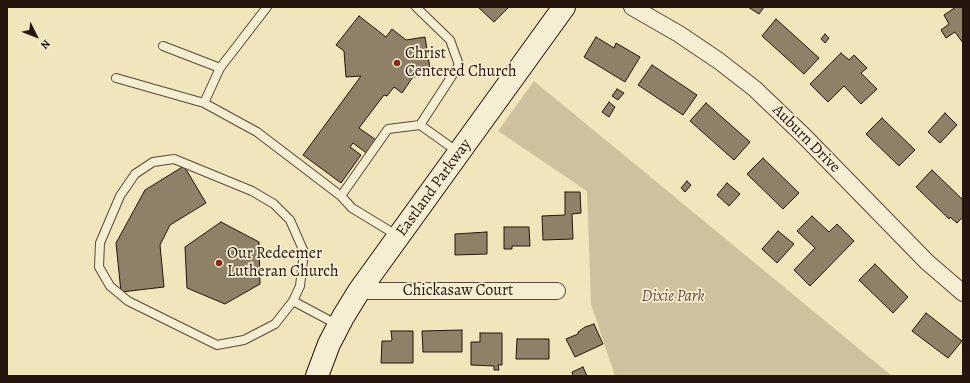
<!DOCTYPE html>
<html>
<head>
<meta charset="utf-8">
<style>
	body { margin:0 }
	#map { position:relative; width:970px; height:383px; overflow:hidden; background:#f1e5bb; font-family:Alegreya,serif }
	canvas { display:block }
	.frame { position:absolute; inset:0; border:8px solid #25140c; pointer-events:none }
	.north { position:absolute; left:16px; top:16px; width:40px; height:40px; -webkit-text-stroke:3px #f6eed3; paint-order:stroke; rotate:132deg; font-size:11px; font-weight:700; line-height:16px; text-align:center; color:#25140c }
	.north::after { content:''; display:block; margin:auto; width:14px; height:18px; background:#25140c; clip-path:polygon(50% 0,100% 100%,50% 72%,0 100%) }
</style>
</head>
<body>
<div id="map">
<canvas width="970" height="383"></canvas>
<div class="frame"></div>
<div class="north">N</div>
</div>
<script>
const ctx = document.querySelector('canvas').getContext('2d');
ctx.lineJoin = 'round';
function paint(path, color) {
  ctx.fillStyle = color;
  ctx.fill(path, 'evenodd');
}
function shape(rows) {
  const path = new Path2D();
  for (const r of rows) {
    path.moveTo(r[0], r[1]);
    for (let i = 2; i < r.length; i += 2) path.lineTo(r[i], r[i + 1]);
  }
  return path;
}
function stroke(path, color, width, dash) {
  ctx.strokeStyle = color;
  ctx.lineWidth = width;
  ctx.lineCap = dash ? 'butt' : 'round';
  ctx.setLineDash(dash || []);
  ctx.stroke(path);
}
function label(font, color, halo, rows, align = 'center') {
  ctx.font = font + ' Alegreya,serif';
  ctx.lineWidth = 3.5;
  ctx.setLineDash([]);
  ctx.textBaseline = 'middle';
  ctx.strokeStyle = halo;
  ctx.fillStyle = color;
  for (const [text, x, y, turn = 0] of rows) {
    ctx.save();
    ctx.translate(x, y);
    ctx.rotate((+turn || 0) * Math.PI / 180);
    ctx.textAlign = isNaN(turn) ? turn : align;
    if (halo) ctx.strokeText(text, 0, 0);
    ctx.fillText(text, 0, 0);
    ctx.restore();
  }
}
paint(shape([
	[534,81,892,376,615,376,591,304,587,191,498,131]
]), '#cec19d');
const building = shape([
	[478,7,509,7,494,22,478,7],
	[748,7,764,7,759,14,748,7],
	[956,7,963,7,963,43,955,32,946,38,941,30,949,24,944,15,956,7],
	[359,16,386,37,392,29,406,40,425,37,431,75,413,77,402,93,394,87,387,96,384,95,359,128,379,142,369,155,353,143,350,147,361,155,341,183,303,155,361,76,346,77,344,51,336,45,359,16],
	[776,19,819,58,804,74,762,36,776,19],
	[825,34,829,38,825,43,821,39,825,34],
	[596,37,614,48,616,43,640,57,625,82,584,57,596,37],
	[841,53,849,60,854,55,867,68,861,73,877,89,861,104,844,86,828,102,810,84,841,53],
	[652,65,697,95,683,115,638,85,652,65],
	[617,89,624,93,618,100,612,96,617,89],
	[609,102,615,107,609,117,602,112,609,102],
	[706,103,750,142,734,160,690,121,706,103],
	[945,113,957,125,940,143,928,132,945,113],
	[882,118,915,150,899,166,866,134,882,118],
	[763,158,799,193,783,209,747,174,763,158],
	[184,166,206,203,170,225,160,245,164,287,121,292,116,243,145,190,184,166],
	[932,170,963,200,963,217,957,223,950,217,949,219,916,187,932,170],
	[687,181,691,185,685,192,681,188,687,181],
	[727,183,740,194,729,206,717,195,727,183],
	[565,192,580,192,581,213,572,214,573,239,543,240,542,216,565,215,565,192],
	[812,216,829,232,837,224,854,241,810,286,794,270,815,248,797,231,812,216],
	[221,222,259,242,260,284,225,304,187,288,185,247,221,222],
	[504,227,529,227,530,246,512,246,512,249,504,249,504,227],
	[778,231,794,244,777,263,762,249,778,231],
	[487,232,487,254,455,255,455,234,487,232],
	[875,264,908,297,893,313,859,280,875,264],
	[926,313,962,341,948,358,912,331,926,313],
	[594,324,603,344,575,357,566,339,578,334,578,332,585,327,594,324],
	[462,330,462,352,423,352,422,331,462,330],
	[391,331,413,331,413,363,381,363,382,341,391,341,392,340,391,331],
	[480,333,502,333,502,365,498,365,499,370,494,370,494,366,471,365,471,342,480,342,480,333],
	[517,339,549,339,549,359,516,359,517,339],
	[583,367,587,376,573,376,572,372,583,367]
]);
paint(building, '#8f8167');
stroke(building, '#25140c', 1);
const lane = shape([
	[416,7,450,40,459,65,420,125],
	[163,46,220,68],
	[116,78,204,103,257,132,341,196,352,208,398,236],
	[204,103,220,68,267,7],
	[174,159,252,191,274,204,290,220,304,252,300,286,293,301,275,324,244,340,217,345,128,301,110,286,99,267,100,243,120,196,135,174,153,162,174,159],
	[341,196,388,129,420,125,458,152],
	[293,301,338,325]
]);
const street = shape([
	[632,7,679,34,719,61,755,89,804,136,927,262,963,293],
	[359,291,557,291]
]);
const secondary = shape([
	[317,376,329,344,343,317,359,291,564,7]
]);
stroke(lane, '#584838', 10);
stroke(street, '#584838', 18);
stroke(secondary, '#25140c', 24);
stroke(lane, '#f6eed3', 8);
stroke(street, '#f6eed3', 16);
stroke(secondary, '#f6eed3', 22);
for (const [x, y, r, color] of [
	[397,63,4,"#8f2418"],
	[219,263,4,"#8f2418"]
]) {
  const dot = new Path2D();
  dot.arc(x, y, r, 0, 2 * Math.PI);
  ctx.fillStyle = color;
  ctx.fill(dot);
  stroke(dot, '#f6eed3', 1.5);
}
label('16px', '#25140c', '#f6eed3', [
	["Christ",405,54],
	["Centered Church",405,72],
	["Our Redeemer",227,254],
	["Lutheran Church",227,272]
], 'left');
label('16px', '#25140c', '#f6eed3', [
	["Auburn Drive",806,139,45],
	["Eastland Parkway",434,188,-54],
	["Chickasaw Court",458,291]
]);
label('italic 16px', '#60513f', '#f6eed3', [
	["Dixie Park",673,297]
]);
</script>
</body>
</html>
